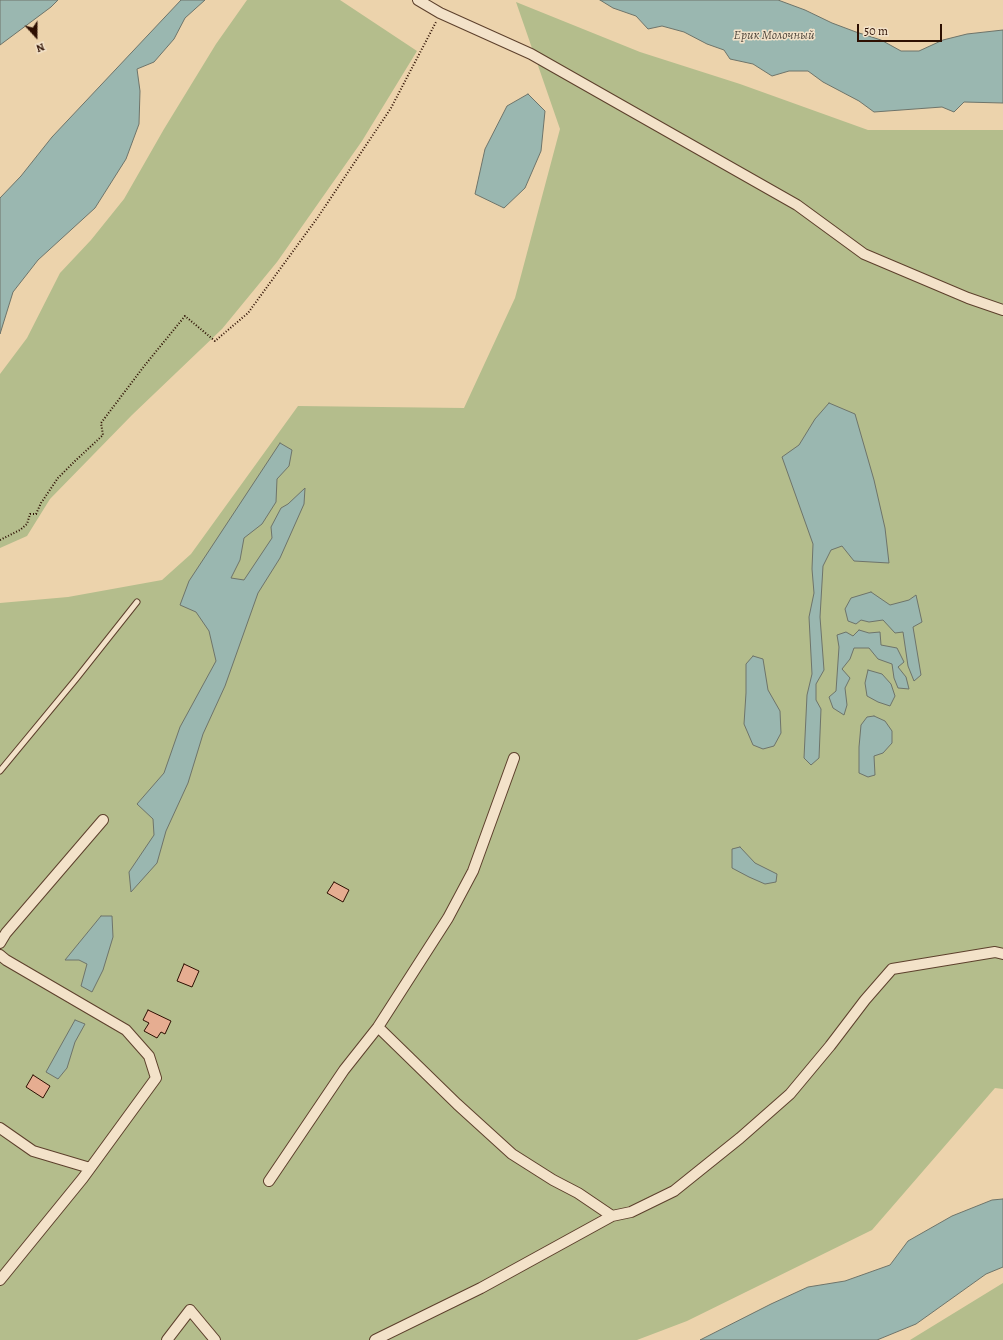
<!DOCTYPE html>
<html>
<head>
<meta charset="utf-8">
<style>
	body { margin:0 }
	#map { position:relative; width:1003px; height:1340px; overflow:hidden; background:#ecd3ac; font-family:Alegreya,serif }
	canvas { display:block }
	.north { position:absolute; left:16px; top:16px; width:40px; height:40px; -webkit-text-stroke:3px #f3e2c9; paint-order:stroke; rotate:159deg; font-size:11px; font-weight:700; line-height:16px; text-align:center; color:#2d0f02 }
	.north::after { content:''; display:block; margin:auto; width:14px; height:18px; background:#2d0f02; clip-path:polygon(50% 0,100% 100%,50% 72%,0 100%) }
	.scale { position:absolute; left:857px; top:24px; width:85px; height:18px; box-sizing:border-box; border:2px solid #2d0f02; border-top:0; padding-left:5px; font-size:12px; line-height:14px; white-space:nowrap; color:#2d0f02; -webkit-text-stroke:3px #f3e2c9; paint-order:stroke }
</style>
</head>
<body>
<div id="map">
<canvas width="1003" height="1340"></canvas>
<div class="north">N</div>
<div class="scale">50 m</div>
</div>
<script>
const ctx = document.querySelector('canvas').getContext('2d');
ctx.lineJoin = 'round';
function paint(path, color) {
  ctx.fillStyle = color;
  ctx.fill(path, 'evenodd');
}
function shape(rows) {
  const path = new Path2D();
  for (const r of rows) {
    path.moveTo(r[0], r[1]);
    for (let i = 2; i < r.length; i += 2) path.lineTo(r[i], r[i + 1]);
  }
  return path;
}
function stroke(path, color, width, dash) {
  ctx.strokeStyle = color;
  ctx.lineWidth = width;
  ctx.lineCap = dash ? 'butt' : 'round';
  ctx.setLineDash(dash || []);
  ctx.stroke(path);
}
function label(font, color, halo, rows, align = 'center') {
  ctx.font = font + ' Alegreya,serif';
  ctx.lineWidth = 3;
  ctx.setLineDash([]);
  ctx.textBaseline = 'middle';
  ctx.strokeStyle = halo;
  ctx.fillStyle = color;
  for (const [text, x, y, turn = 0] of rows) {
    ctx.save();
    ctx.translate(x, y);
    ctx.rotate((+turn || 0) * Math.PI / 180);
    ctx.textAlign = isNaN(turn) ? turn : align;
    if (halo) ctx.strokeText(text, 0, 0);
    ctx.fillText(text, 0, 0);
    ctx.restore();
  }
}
paint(shape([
	[247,0,340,0,417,51,362,141,277,262,222,329,132,415,50,499,27,536,0,548,0,374,27,338,60,273,91,240,124,199,164,129,216,44],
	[516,2,640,52,740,84,868,130,1003,130,1003,1089,995,1088,872,1230,687,1321,637,1340,0,1340,0,603,68,597,162,580,191,554,298,406,464,408,515,298,560,129],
	[1003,1283,1003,1340,910,1340]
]), '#b4bd8c');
const water = shape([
	[0,0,58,0,51,7,0,45,0,0],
	[181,0,205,0,185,18,174,39,154,62,137,69,140,91,139,124,126,159,95,208,38,260,13,292,0,334,0,198,21,176,52,137,181,0],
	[600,0,778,0,805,10,832,23,856,32,881,40,901,51,919,51,943,40,967,34,1003,30,1003,103,964,102,954,112,942,107,874,112,859,101,823,82,808,71,789,71,772,76,753,64,730,59,724,50,707,44,684,32,662,26,648,29,636,16,613,8,600,0],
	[528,94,545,111,541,151,525,188,504,208,475,194,485,149,507,106,528,94],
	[829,403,855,414,874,480,885,528,889,563,854,561,842,546,831,550,823,566,820,617,824,670,816,684,816,700,821,709,819,758,811,765,804,758,807,695,812,674,809,617,814,593,812,569,813,544,782,457,799,445,815,419,829,403],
	[280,443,292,450,289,466,277,479,276,502,262,524,244,538,240,560,231,578,244,580,272,538,271,527,281,508,288,504,305,488,304,504,280,558,258,593,225,686,203,734,188,783,166,831,157,863,131,892,129,872,154,835,153,819,137,804,164,773,180,727,216,661,209,631,196,612,180,605,189,581,280,443],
	[871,592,890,605,909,600,916,595,922,622,913,627,921,675,914,681,908,666,903,632,895,633,883,620,869,622,861,620,856,624,848,621,845,609,851,598,871,592],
	[859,630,869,633,880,632,881,645,897,648,904,662,898,667,906,677,909,689,898,688,894,678,892,664,878,659,869,648,854,648,850,659,842,669,850,678,845,688,847,705,844,715,833,708,829,697,836,691,839,647,837,635,846,632,853,636,859,630],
	[753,656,763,659,768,690,780,711,781,733,774,746,763,749,753,745,744,724,746,693,746,664,753,656],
	[868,670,882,674,891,684,895,696,890,706,878,702,867,696,865,683,868,670],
	[874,716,885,721,892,731,892,743,883,753,874,756,875,775,868,777,859,773,859,747,861,725,867,717,874,716],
	[740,847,755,863,777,874,776,882,765,884,749,877,732,868,732,849,740,847],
	[101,916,112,916,113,937,103,970,92,992,81,986,87,964,79,960,65,960,101,916],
	[75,1020,85,1024,75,1042,67,1068,58,1079,46,1072,75,1020],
	[1003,1199,1003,1267,986,1274,916,1324,877,1340,700,1340,771,1304,808,1287,845,1281,890,1265,908,1241,952,1216,992,1200,1003,1199]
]);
paint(water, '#9ab7b0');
stroke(water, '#6e746a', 1);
const building = shape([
	[334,882,349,890,343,902,327,893,334,882],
	[184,964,199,971,192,987,177,981,184,964],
	[148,1010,171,1021,165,1034,161,1032,157,1038,144,1031,149,1023,143,1020,148,1010],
	[33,1075,50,1086,43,1098,26,1087,33,1075]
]);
paint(building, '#e6ad91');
stroke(building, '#2d0f02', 1);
const service = shape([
	[0,771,76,679,137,602]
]);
const minor = shape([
	[418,0,440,13,531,54,797,205,864,254,968,298,1003,310],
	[0,943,6,933,103,820],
	[0,955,6,960,126,1030,149,1056,156,1078,83,1178,0,1280],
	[378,1027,457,1104,512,1154,553,1180,578,1193,612,1216],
	[0,1128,33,1151,90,1168],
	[269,1181,344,1070,378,1027,448,918,473,871,514,758],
	[167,1340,190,1310,215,1340],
	[375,1340,481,1288,612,1216,631,1212,674,1191,740,1138,790,1094,830,1046,865,1000,892,969,995,952,1003,954]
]);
stroke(service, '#5d402c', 7);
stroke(minor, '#5d402c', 12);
stroke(shape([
	[0,540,20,530,27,524,30,514,36,514,41,503,58,478,75,461,103,435,101,423,145,365,185,316,215,341,248,313,318,217,391,108,436,22]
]), '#2d0f02', 2, [1, 2]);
stroke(service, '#f3e2c9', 5);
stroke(minor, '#f3e2c9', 10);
label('italic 13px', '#534a3f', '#f3e2c9', [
	["Ерик Молочный",774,36]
]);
</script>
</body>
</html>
